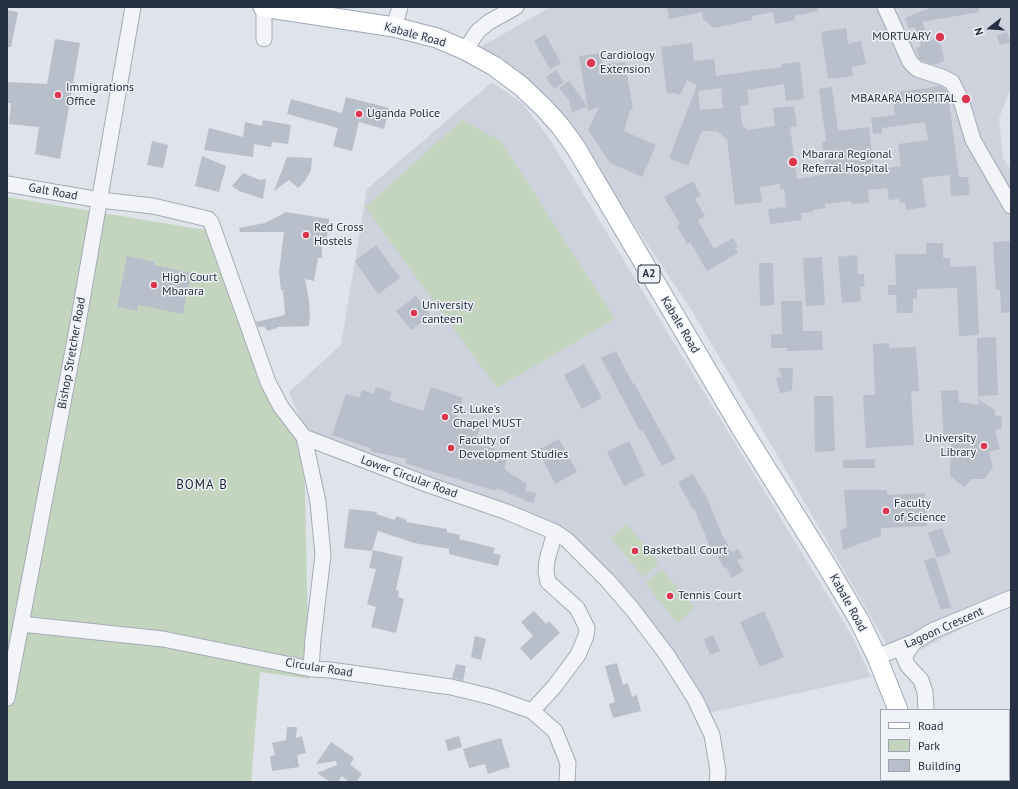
<!DOCTYPE html>
<html>
<head>
<meta charset="utf-8">
<style>
	body { margin:0 }
	#map { position:relative; width:1018px; height:789px; overflow:hidden; background:#dfe3ea; font-family:"PT Sans",sans-serif }
	canvas { display:block }
	.frame { position:absolute; inset:0; border:8px solid #263043; pointer-events:none }
	.legend { position:absolute; left:880px; top:709px; width:130px; height:72px; box-sizing:border-box; background:#eff2f7; border:1px solid #9fa4af; margin:0; padding:5px 7px; list-style:none; font-size:12px; color:#263043 }
	.legend li { display:flex; align-items:center; gap:8px; height:20px }
	.legend b { width:20px; border:1px solid #9fa4af }
	.north { position:absolute; left:970px; top:8px; width:40px; height:40px; -webkit-text-stroke:3px #eff2f7; paint-order:stroke; rotate:253deg; font-size:11px; font-weight:700; line-height:16px; text-align:center; color:#263043 }
	.north::after { content:''; display:block; margin:auto; width:14px; height:18px; background:#263043; clip-path:polygon(50% 0,100% 100%,50% 72%,0 100%) }
</style>
</head>
<body>
<div id="map">
<canvas width="1018" height="789"></canvas>
<div class="frame"></div>
<ul class="legend">
<li><b style="height:5px;background:#fff"></b>Road</li>
<li><b style="height:11px;background:#c4d5bf"></b>Park</li>
<li><b style="height:11px;background:#b8bfca"></b>Building</li>
</ul>
<div class="north">N</div>
</div>
<script>
const ctx = document.querySelector('canvas').getContext('2d');
ctx.lineJoin = 'round';
function paint(path, color) {
  ctx.fillStyle = color;
  ctx.fill(path, 'evenodd');
}
function shape(rows) {
  const path = new Path2D();
  for (const r of rows) {
    path.moveTo(r[0], r[1]);
    for (let i = 2; i < r.length; i += 2) path.lineTo(r[i], r[i + 1]);
  }
  return path;
}
function stroke(path, color, width, dash) {
  ctx.strokeStyle = color;
  ctx.lineWidth = width;
  ctx.lineCap = dash ? 'butt' : 'round';
  ctx.setLineDash(dash || []);
  ctx.stroke(path);
}
function label(font, color, halo, rows, align = 'center') {
  ctx.font = font + ' "PT Sans",sans-serif';
  ctx.lineWidth = 3;
  ctx.setLineDash([]);
  ctx.textBaseline = 'middle';
  ctx.strokeStyle = halo;
  ctx.fillStyle = color;
  for (const [text, x, y, turn = 0] of rows) {
    ctx.save();
    ctx.translate(x, y);
    ctx.rotate((+turn || 0) * Math.PI / 180);
    ctx.textAlign = isNaN(turn) ? turn : align;
    if (halo) ctx.strokeText(text, 0, 0);
    ctx.fillText(text, 0, 0);
    ctx.restore();
  }
}
paint(shape([
	[550,7,1011,7,1011,88,999,118,1003,158,1011,170,1011,603,897,662,773,448,692,311,581,145,479,48],
	[492,82,523,104,551,141,822,586,852,636,871,677,708,713,586,549,323,442,301,421,289,392,341,345,367,189]
]), '#cdd2dc');
paint(shape([
	[462,120,501,141,615,319,497,388,365,207],
	[7,197,211,231,304,444,309,679,260,672,251,782,7,782],
	[627,524,659,563,643,577,611,538],
	[662,569,695,608,677,623,645,583]
]), '#c4d5bf');
paint(shape([
	[667,7,818,7,818,11,794,16,795,20,775,24,773,12,752,16,752,20,714,28,703,19,702,12,669,19],
	[932,7,979,7,979,12,922,22,929,41,938,38,943,53,944,61,934,65,920,60,916,48,921,46,915,27,909,29,905,18],
	[7,10,18,12,11,47,7,47],
	[846,28,848,44,861,41,866,64,851,67,853,76,828,79,821,32],
	[1007,32,1010,42,1000,45,997,36],
	[545,34,561,63,550,69,534,41],
	[55,39,80,43,60,159,35,154,39,127,9,124,11,103,7,103,7,82,47,84],
	[692,43,694,61,714,59,716,76,782,67,782,64,800,62,804,99,786,101,784,84,747,90,749,105,740,106,742,124,747,130,775,126,773,108,794,106,797,126,790,127,797,179,826,174,822,142,826,141,819,89,832,87,838,131,869,127,874,170,901,166,898,144,928,140,925,122,882,128,882,133,873,134,871,118,895,115,892,93,941,86,945,89,948,95,959,177,968,177,970,195,951,196,950,175,922,178,926,207,906,210,905,202,900,203,899,199,889,200,887,188,868,190,869,203,851,204,851,201,825,204,825,208,813,210,813,212,801,213,802,220,770,224,768,209,786,207,784,189,780,190,780,184,760,187,762,202,735,205,727,139,716,131,702,131,688,166,669,158,697,85,687,80,680,95,674,93,667,94,661,47],
	[721,88,723,108,700,110,698,91],
	[601,53,603,65,625,62,633,110,630,110,624,131,656,145,642,177,610,163,588,130,599,107,588,111,579,56],
	[556,70,564,82,554,89,546,77],
	[569,81,583,100,587,107,572,112,569,100,559,88],
	[346,97,389,108,384,129,359,122,352,151,333,146,338,128,287,114,291,99,342,113],
	[263,120,291,125,288,144,272,142,271,147,254,144,253,157,204,150,209,128,243,137,245,122,262,126],
	[152,141,168,145,163,168,147,165],
	[202,156,226,166,219,192,195,186],
	[287,157,312,158,311,170,305,181,298,188,289,180,274,191],
	[243,173,260,180,266,179,263,199,239,191,232,186],
	[693,181,701,196,695,199,705,216,698,220,714,249,733,238,738,246,735,248,738,253,707,271,690,242,687,244,677,226,680,224,664,197],
	[286,212,329,219,328,230,326,242,322,241,322,258,318,258,314,281,305,279,309,300,310,317,309,326,277,327,277,328,267,331,265,327,258,327,256,322,285,315,283,290,281,290,279,271,284,232,240,232,239,228,265,223],
	[1011,241,1011,312,1001,313,1000,290,996,290,993,242],
	[926,243,943,243,943,258,950,258,950,267,976,266,979,335,959,336,957,288,917,289,917,299,913,298,913,313,897,313,896,295,888,295,888,285,896,285,895,254,926,254],
	[376,245,400,278,378,294,355,261],
	[857,255,858,274,864,274,864,281,865,287,860,287,861,301,842,303,838,257],
	[127,256,155,262,154,265,191,273,183,314,138,305,137,311,117,307],
	[822,257,825,305,806,306,803,258],
	[759,263,773,263,774,305,760,306],
	[416,296,431,316,411,330,396,311],
	[781,301,802,301,803,331,822,331,823,350,787,351,787,348,771,348,771,334,782,334],
	[996,337,998,395,978,396,977,338],
	[889,343,889,348,916,347,919,391,911,391,914,445,866,448,863,395,875,395,873,344],
	[616,351,633,384,634,383,676,459,662,466,642,429,640,431,601,358],
	[584,364,602,398,582,409,564,375],
	[778,368,793,368,792,391,780,393,776,378,782,377],
	[376,387,392,392,389,400,423,411,431,387,463,398,457,417,481,425,475,442,509,454,504,469,527,484,525,491,536,493,534,503,525,501,525,500,497,488,496,491,405,463,407,459,373,452,370,448,332,435,346,394,359,398,362,390,374,394],
	[958,390,959,402,979,405,978,399,995,410,995,415,1002,417,1001,429,995,430,1000,449,989,452,993,468,984,479,972,479,964,487,950,476,951,441,944,442,941,391],
	[814,396,833,396,835,451,815,452],
	[559,439,577,472,555,484,538,450],
	[629,441,645,475,624,486,607,452],
	[875,459,875,468,843,468,843,460],
	[693,474,708,500,722,535,732,552,738,549,743,558,737,560,743,571,732,578,726,567,724,568,712,546,710,547,694,508,692,508,678,482],
	[844,490,886,490,888,495,925,493,927,526,881,528,881,536,843,550,840,530,847,528],
	[349,509,377,512,376,514,395,520,396,516,407,520,406,522,447,529,447,532,460,535,459,539,495,548,493,553,501,555,498,566,449,554,449,549,414,543,378,531,372,551,344,548],
	[942,528,951,553,937,558,928,533],
	[373,550,403,557,396,590,399,591,398,597,404,599,396,633,371,627,376,607,367,604,376,569,369,568],
	[935,557,951,607,941,610,924,561],
	[534,611,546,624,549,621,560,633,531,660,520,648,533,636,521,622],
	[764,611,784,657,760,667,740,622],
	[713,635,720,651,710,655,704,639],
	[475,636,486,639,481,660,471,657],
	[617,663,623,685,628,683,632,697,637,695,641,711,613,718,609,704,615,702,605,666],
	[456,664,466,666,463,681,452,678],
	[287,727,297,727,296,738,302,736,306,753,297,755,299,767,272,771,270,756,275,755,272,743,286,740],
	[459,736,462,747,448,751,445,740],
	[501,738,510,767,488,774,485,764,469,768,463,749],
	[331,742,354,758,350,764,362,774,356,782,349,782,342,776,338,782,330,782,317,773,337,765,336,761,316,764]
]), '#b8bfca');
const minor = shape([
	[264,7,264,39],
	[885,7,910,62,917,69,942,77,952,82,961,100,973,140,1011,206],
	[394,27,400,7],
	[465,50,478,31,489,22,516,7],
	[7,184,100,200,153,206,208,219,211,222,268,382,281,407,304,437,429,485,507,512,555,532,567,540,608,581,633,610,667,655,695,699,712,735,718,771,717,782],
	[304,437,318,502,323,555,313,639,311,669],
	[21,624,163,639,311,669,330,670,451,687,492,697,532,711,555,731,568,763,567,782],
	[914,642,904,657,908,666,921,680,925,692,926,710],
	[877,657,914,642,932,631,1011,598],
	[7,698,77,329,133,7],
	[532,711,554,687,578,655,586,636,587,628,577,608,548,582,546,572,547,560,555,532],
	[943,780,944,782]
]);
const major = shape([
	[263,7,394,27,437,38,465,50,494,66,521,86,545,109,561,127,576,148,741,428,827,566,859,620,877,657,898,710],
	[922,780,923,782]
]);
stroke(minor, '#a4aab5', 17);
stroke(major, '#9da7b7', 21);
stroke(minor, '#f2f4f8', 15);
stroke(major, '#fff', 19);
for (const [x, y, r, color] of [
	[940,37,5,"#dc374f"],
	[591,63,5,"#dc374f"],
	[58,95,4,"#dc374f"],
	[966,99,5,"#dc374f"],
	[359,114,4,"#dc374f"],
	[793,162,5,"#dc374f"],
	[306,235,4,"#dc374f"],
	[154,285,4,"#dc374f"],
	[414,313,4,"#dc374f"],
	[445,417,4,"#dc374f"],
	[984,446,4,"#dc374f"],
	[451,448,4,"#dc374f"],
	[886,511,4,"#dc374f"],
	[635,551,4,"#dc374f"],
	[670,596,4,"#dc374f"]
]) {
  const dot = new Path2D();
  dot.arc(x, y, r, 0, 2 * Math.PI);
  ctx.fillStyle = color;
  ctx.fill(dot);
  stroke(dot, '#eff2f7', 1.5);
}
for (const [x, y, w] of [
	[649,274,22]
]) {
  const box = new Path2D();
  box.roundRect(x - w / 2, y - 9, w, 18, 3);
  ctx.fillStyle = '#eff2f7';
  ctx.fill(box);
  stroke(box, '#263043', 1);
}
label('bold 11px', '#263043', null, [
	["A2",649,274]
]);
label('12px', '#263043', '#eff2f7', [
	["Kabale Road",415,35,15],
	["Galt Road",53,192,10],
	["Kabale Road",680,325,59],
	["Bishop Stretcher Road",72,353,-80],
	["Lower Circular Road",409,477,20],
	["Kabale Road",848,603,61],
	["Lagoon Crescent",944,628,-24],
	["Circular Road",319,668,9]
]);
label('12px', '#263043', '#eff2f7', [
	["MORTUARY",931,37,"right"],
	["Cardiology",600,56],
	["Extension",600,70],
	["Immigrations",66,88],
	["Office",66,102],
	["MBARARA HOSPITAL",957,99,"right"],
	["Uganda Police",367,114],
	["Mbarara Regional",802,155],
	["Referral Hospital",802,169],
	["Red Cross",314,228],
	["Hostels",314,242],
	["High Court",162,278],
	["Mbarara",162,292],
	["University",422,306],
	["canteen",422,320],
	["St. Luke's",453,410],
	["Chapel MUST",453,424],
	["University",976,439,"right"],
	["Library",976,453,"right"],
	["Faculty of",459,441],
	["Development Studies",459,455],
	["Faculty",894,504],
	["of Science",894,518],
	["Basketball Court",643,551],
	["Tennis Court",678,596]
], 'left');
ctx.letterSpacing = '1px';
label('13px', '#182133', '#eff2f7', [
	["BOMA B",202,485]
]);
ctx.letterSpacing = '0px';
</script>
</body>
</html>
